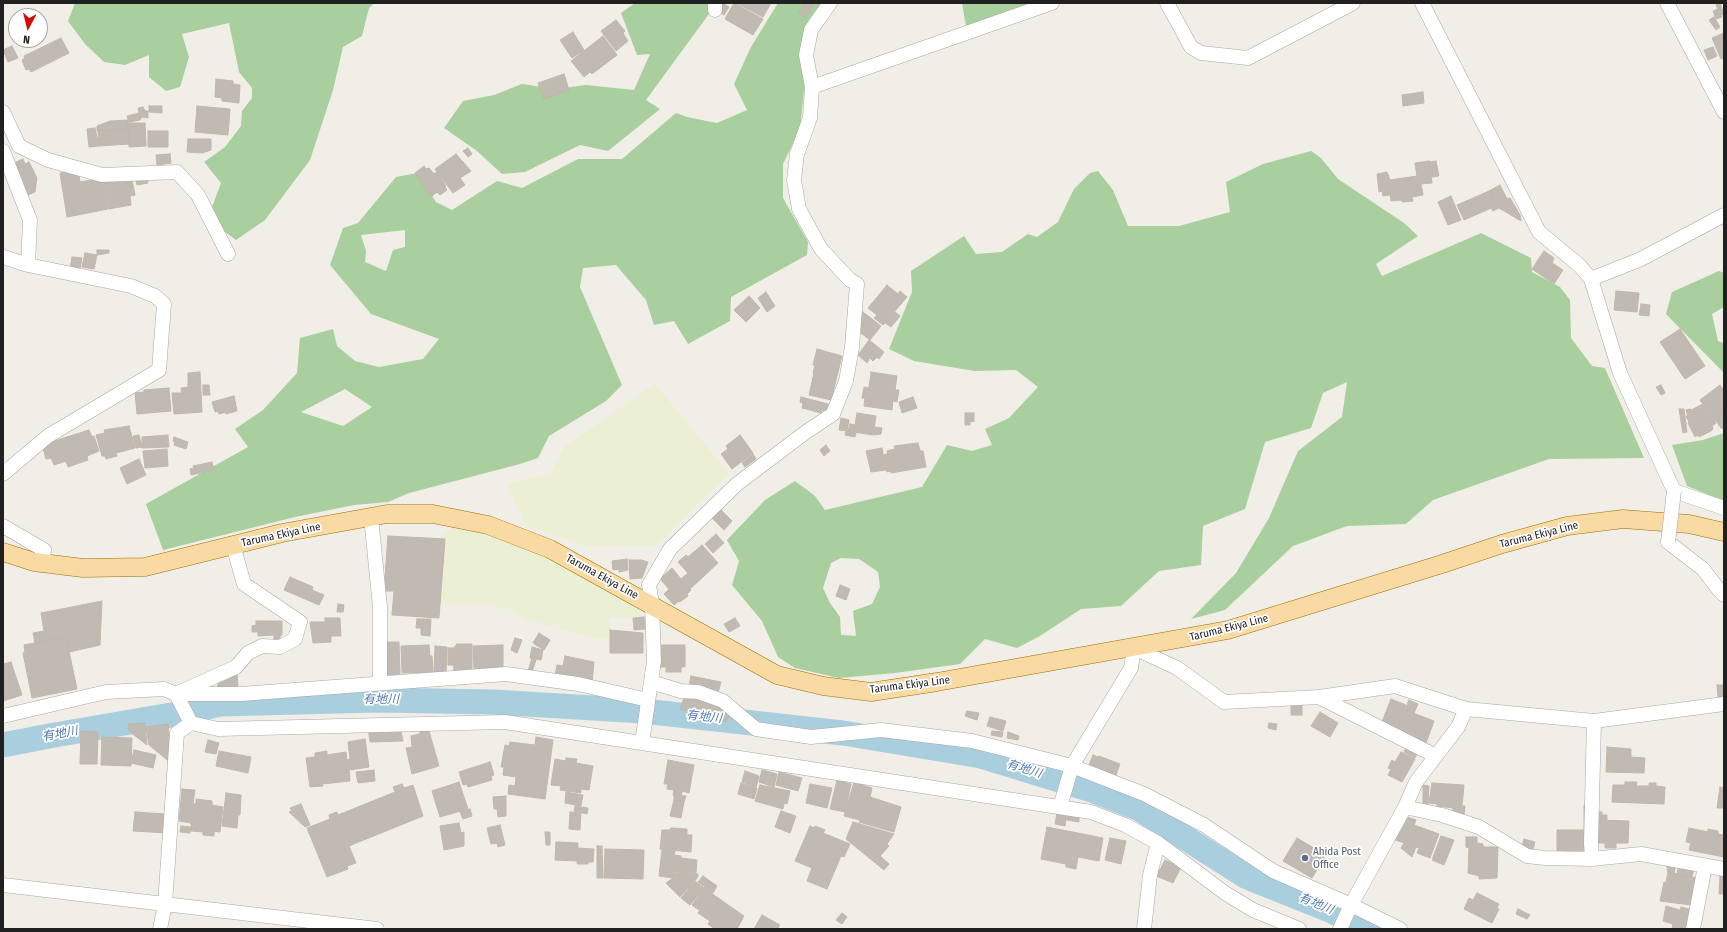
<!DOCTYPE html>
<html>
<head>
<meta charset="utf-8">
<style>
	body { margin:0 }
	#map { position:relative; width:1727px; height:932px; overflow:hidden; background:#f1eee7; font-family:"Fira Sans Condensed",sans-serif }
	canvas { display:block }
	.frame { position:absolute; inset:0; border:4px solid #202020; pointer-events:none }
	.north { position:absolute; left:8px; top:8px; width:40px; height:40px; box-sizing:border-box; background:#fff; border:1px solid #a6a6a6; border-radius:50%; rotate:187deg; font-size:11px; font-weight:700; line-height:16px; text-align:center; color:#202020 }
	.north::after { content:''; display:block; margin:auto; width:14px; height:18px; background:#cc1104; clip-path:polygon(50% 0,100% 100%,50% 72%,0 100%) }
</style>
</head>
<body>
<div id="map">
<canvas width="1727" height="932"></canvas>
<div class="frame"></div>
<div class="north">N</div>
</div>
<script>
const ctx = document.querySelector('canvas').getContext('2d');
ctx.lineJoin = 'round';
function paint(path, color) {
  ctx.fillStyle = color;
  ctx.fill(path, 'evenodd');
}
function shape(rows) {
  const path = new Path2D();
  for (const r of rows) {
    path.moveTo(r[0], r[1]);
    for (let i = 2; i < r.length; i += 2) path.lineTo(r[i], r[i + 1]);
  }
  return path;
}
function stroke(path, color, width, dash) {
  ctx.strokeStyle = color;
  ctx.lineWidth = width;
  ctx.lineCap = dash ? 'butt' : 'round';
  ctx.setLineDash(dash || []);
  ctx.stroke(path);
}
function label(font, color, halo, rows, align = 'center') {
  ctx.font = font + ' "Fira Sans Condensed","Noto Sans JP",sans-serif';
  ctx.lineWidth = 3.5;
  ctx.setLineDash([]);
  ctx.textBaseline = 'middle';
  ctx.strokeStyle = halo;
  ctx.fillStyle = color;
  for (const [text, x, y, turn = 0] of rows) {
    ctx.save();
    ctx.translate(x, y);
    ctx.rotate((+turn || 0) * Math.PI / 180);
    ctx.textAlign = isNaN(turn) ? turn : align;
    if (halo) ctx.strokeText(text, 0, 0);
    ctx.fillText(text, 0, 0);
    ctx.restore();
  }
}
paint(shape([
	[655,384,729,473,656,545,588,547,526,525,506,484,550,474,565,446],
	[455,526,527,548,639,605,640,618,610,618,609,638,596,639,533,621,492,604,437,605,441,535]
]), '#ebefd3');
paint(shape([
	[75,3,374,3,369,8,362,36,343,47,333,90,310,160,265,220,236,240,224,231,212,207,221,183,204,162,225,147,241,126,242,111,252,98,252,88,239,72,229,23,182,34,189,57,180,87,166,91,149,77,149,55,125,65,104,62,85,44,68,21],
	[635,3,709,3,709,14,646,100,660,109,608,151,580,145,525,172,502,174,477,151,444,128,463,101,494,95,522,84,556,89,586,85,634,90,650,54,637,55,621,13],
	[778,3,821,3,808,21,806,72,800,129,783,164,783,198,808,242,807,255,731,297,730,321,688,344,674,321,654,325,646,300,616,265,583,268,580,287,622,385,606,401,549,436,538,458,520,464,409,493,388,502,354,505,295,517,163,550,146,504,248,447,235,429,263,410,297,373,300,338,333,329,337,346,355,361,379,367,423,359,439,339,371,314,330,265,343,228,358,223,396,177,417,173,436,202,452,210,497,181,522,188,578,159,622,159,676,113,687,117,717,123,747,110,734,84,751,47],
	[405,230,405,247,393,250,386,271,365,262,366,251,361,235],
	[345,389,372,407,343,426,301,412],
	[962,3,1033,3,966,26],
	[1311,151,1321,158,1338,179,1404,223,1418,236,1376,264,1382,276,1481,233,1531,258,1532,272,1560,287,1570,300,1571,338,1592,366,1605,368,1644,458,1549,459,1433,500,1406,524,1347,526,1293,546,1225,610,1191,619,1236,573,1269,518,1298,451,1342,417,1347,382,1323,393,1311,428,1265,442,1245,509,1203,526,1201,565,1159,571,1121,606,1081,609,1040,636,1017,648,985,639,960,664,895,673,839,678,795,668,778,657,762,621,732,585,739,561,727,540,765,500,795,481,815,496,825,510,922,487,947,445,972,451,992,445,985,429,1009,418,1038,387,1016,370,975,371,914,361,889,349,912,292,911,271,964,236,976,254,1002,252,1028,234,1037,237,1058,222,1074,189,1090,173,1098,171,1113,190,1128,226,1179,226,1230,212,1226,182,1263,164],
	[841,558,859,559,878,572,880,587,872,604,853,611,856,636,841,635,840,617,830,603,823,588,831,563],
	[1719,271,1724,273,1724,307,1712,314,1718,341,1724,343,1724,373,1666,314,1672,292],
	[1724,433,1724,501,1687,486,1672,445,1703,440]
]), '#a8cf9d');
stroke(shape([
	[3,745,49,736,177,714,220,704,378,700,493,702,643,711,843,733,981,756,1092,790,1138,808,1247,877,1332,911,1368,929]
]), '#a9cedd', 25);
const building = shape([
	[722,3,729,7,724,15,713,8,722,3],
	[734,3,763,19,753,35,725,19,734,3],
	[736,3,771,3,763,17,736,3],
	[805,3,813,4,805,17,799,13,805,3],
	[1720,3,1724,14,1721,15,1722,17,1716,19,1713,11,1718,9,1716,5,1720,3],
	[1714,17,1720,27,1716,30,1709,20,1714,17],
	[616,20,625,31,623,33,628,41,616,51,601,31,616,20],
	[573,32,584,50,572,58,560,40,573,32],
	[1724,33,1724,57,1721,59,1712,38,1724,33],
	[603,36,617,55,592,74,590,72,584,77,571,61,603,36],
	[61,38,69,53,31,72,29,69,26,70,22,60,25,58,24,56,61,38],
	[12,46,18,58,8,62,3,50,12,46],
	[1713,47,1717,56,1708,60,1704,50,1713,47],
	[564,74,569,90,544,99,538,83,564,74],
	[216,79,233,81,233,84,240,85,239,103,222,101,222,98,215,97,216,79],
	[1423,92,1424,103,1403,106,1402,95,1423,92],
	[149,106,162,106,162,113,149,112,149,106],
	[197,106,230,109,228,135,195,132,197,106],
	[143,107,145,111,148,111,148,118,142,117,140,120,129,122,127,116,139,113,138,108,143,107],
	[128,120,128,129,97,131,97,126,110,121,128,120],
	[128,123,145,123,146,146,129,147,128,123],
	[95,128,99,146,89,147,87,129,95,128],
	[128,129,129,144,99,146,98,131,128,129],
	[148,131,168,131,168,147,148,147,148,131],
	[188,139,211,139,211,150,202,153,187,152,188,139],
	[468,148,472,154,468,157,463,151,468,148],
	[170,154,171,163,157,165,156,155,170,154],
	[456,154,471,171,460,178,465,185,453,193,435,169,456,154],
	[23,159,25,164,16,168,14,163,23,159],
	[1429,161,1432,183,1421,184,1423,195,1412,197,1413,201,1402,202,1402,200,1391,201,1390,195,1383,196,1382,191,1379,192,1377,174,1387,172,1390,180,1417,176,1415,163,1429,161],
	[1436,161,1439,176,1432,177,1429,162,1436,161],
	[29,162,37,178,35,192,28,195,15,169,29,162],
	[424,166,426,169,429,168,434,174,437,172,446,186,445,187,447,190,440,195,437,192,431,197,415,173,424,166],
	[78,170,80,182,103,178,108,209,67,217,60,173,78,170],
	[146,174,148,183,137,185,135,176,146,174],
	[131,175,135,195,130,196,131,205,109,209,104,180,131,175],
	[1500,185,1507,199,1510,198,1520,215,1521,221,1499,208,1493,211,1491,208,1496,206,1489,191,1500,185],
	[1489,191,1496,206,1464,220,1457,205,1489,191],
	[1451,196,1461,220,1448,225,1438,202,1451,196],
	[97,250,109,250,109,253,97,255,97,250],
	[1544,251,1554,258,1552,263,1563,270,1554,284,1532,269,1544,251],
	[85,253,97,255,94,269,82,267,85,253],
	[72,257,82,258,80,269,70,268,72,257],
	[887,285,898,294,900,291,907,297,883,325,874,318,877,315,868,308,887,285],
	[1616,291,1639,293,1637,312,1614,310,1616,291],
	[766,292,775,306,767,312,758,298,766,292],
	[749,296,760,308,746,322,734,310,749,296],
	[1641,304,1650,305,1649,316,1639,315,1641,304],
	[863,312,881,326,870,340,857,330,854,324,863,312],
	[895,312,900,316,891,327,885,323,895,312],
	[1680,329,1705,366,1685,379,1660,342,1680,329],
	[869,340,884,352,879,359,877,357,873,361,870,358,867,363,858,355,869,340],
	[817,349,842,356,831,400,809,395,814,373,813,373,815,365,813,365,817,349],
	[200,372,202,412,174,414,172,393,182,393,181,388,188,387,188,373,200,372],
	[871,372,897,376,895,390,899,390,897,402,893,401,892,410,864,406,865,398,862,398,864,387,869,388,871,372],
	[203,385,209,385,210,395,203,395,203,385],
	[1661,385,1665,393,1661,395,1656,387,1661,385],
	[1720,385,1724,391,1724,408,1723,409,1724,427,1722,429,1700,400,1720,385],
	[169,388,171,411,137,414,135,393,144,392,144,390,169,388],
	[234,396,237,411,226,414,225,410,226,412,219,414,218,411,215,412,212,402,234,396],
	[801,397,828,404,826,411,822,410,821,413,802,408,803,403,800,402,801,397],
	[913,397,917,408,902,413,899,402,913,397],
	[1703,404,1716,423,1712,426,1713,429,1711,431,1699,437,1698,435,1695,437,1688,423,1689,422,1686,416,1688,416,1686,410,1690,409,1691,410,1703,404],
	[1679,409,1684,409,1687,432,1683,433,1679,409],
	[857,413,876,416,873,435,854,432,857,413],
	[965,413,974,413,974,422,970,421,970,425,965,425,965,413],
	[841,418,849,420,847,431,839,430,841,418],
	[850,424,855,425,854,432,848,431,850,424],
	[129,426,135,448,116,453,117,456,106,459,105,456,102,456,96,435,105,433,104,430,129,426],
	[875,427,882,428,881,434,874,435,875,427],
	[89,430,92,437,94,436,99,451,87,456,88,460,68,467,66,461,54,465,51,458,46,459,43,448,45,444,89,430],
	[846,431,856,433,855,437,845,435,846,431],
	[139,435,142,447,136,448,133,436,139,435],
	[168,435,169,447,142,448,142,437,168,435],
	[740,435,753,453,732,469,721,454,728,449,726,446,740,435],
	[174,437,188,442,186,449,174,445,175,442,173,441,174,437],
	[918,443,920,451,923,451,926,467,891,473,887,451,895,449,894,446,918,443],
	[826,445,830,451,824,456,820,450,826,445],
	[882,448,886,470,871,472,866,451,882,448],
	[167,449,168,466,145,468,143,451,167,449],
	[753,454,756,459,745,467,742,463,753,454],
	[887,454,890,471,887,472,884,455,887,454],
	[139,459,146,475,127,484,120,468,139,459],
	[212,462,214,470,191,475,190,469,194,468,193,466,212,462],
	[721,510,732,521,724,530,712,518,721,510],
	[716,534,724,543,713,553,705,544,716,534],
	[388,536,445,539,439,618,392,615,394,591,384,591,388,536],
	[702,545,718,563,690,589,691,590,687,594,688,596,680,602,679,601,674,605,664,594,669,589,660,579,672,568,681,579,688,573,678,562,686,555,688,557,702,545],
	[627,559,628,570,619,572,619,569,613,570,612,561,627,559],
	[629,560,641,560,648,562,642,578,630,579,629,560],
	[290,577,313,587,312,590,324,595,319,605,284,590,290,577],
	[840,585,850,589,846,600,836,596,840,585],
	[102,601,100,645,69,652,66,637,35,643,33,633,44,631,41,613,102,601],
	[338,604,344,605,343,612,337,612,338,604],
	[644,617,645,629,634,630,633,618,644,617],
	[325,618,340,618,341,636,331,636,331,642,313,643,310,622,325,622,325,618],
	[735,618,740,626,729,632,724,624,735,618],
	[417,619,431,619,430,636,421,635,421,628,416,628,417,619],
	[256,621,282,621,282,635,280,635,280,642,274,642,274,635,258,636,258,632,252,632,252,626,256,625,256,621],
	[610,630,643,633,643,653,610,653,610,630],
	[539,633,550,640,544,650,533,643,539,633],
	[66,637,77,689,32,698,23,653,25,652,24,645,66,637],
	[515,638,522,640,517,653,511,650,515,638],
	[383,642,399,642,400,674,383,675,383,642],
	[457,644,472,644,472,670,454,671,453,649,457,644],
	[429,645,430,656,432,656,433,672,402,673,401,646,429,645],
	[503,645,503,669,474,669,473,646,503,645],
	[659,645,685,645,685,667,681,667,681,672,666,672,666,667,659,667,659,645],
	[435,646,447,647,446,673,434,672,435,646],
	[532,647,543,650,541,660,530,658,532,647],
	[448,648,454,648,454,665,448,665,448,648],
	[565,656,594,662,592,683,555,676,557,665,563,666,565,656],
	[532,658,536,660,532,672,528,671,532,658],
	[11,662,22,695,3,701,3,664,11,662],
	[237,674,238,686,218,687,218,677,237,674],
	[691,676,721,682,718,693,689,687,691,676],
	[1717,685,1724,685,1724,696,1718,697,1717,685],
	[685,695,721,706,729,716,726,722,680,709,685,695],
	[1391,699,1406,705,1395,733,1382,722,1391,699],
	[1409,700,1418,704,1414,713,1405,710,1409,700],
	[1291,703,1302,703,1302,715,1291,715,1291,703],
	[1405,710,1434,721,1426,743,1399,732,1400,730,1397,729,1405,710],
	[967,711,979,713,977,720,965,716,967,711],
	[1320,712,1338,723,1330,737,1311,726,1320,712],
	[990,717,1006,721,1003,731,987,726,990,717],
	[145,723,147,745,129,731,128,724,145,723],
	[1269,723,1277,724,1276,730,1268,728,1269,723],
	[168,724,172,762,171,763,149,745,146,727,168,724],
	[400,727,403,741,370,742,368,728,400,727],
	[427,730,429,731,439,766,412,774,406,748,412,747,411,736,420,734,420,732,427,730],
	[81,731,98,732,97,764,80,764,81,731],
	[992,731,1003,732,1002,737,991,735,992,731],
	[1008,732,1019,736,1018,740,1007,738,1008,732],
	[102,737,132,738,131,766,101,765,102,737],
	[536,737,553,740,545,799,508,794,509,785,515,786,516,777,503,775,504,767,501,767,505,745,509,746,510,742,535,745,536,737],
	[365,739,369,767,349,770,350,781,322,784,323,786,310,787,306,758,315,757,315,753,327,751,327,755,346,752,347,760,350,759,348,742,365,739],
	[208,740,219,743,216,754,205,752,208,740],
	[1407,746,1418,752,1415,758,1404,752,1407,746],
	[1607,747,1631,749,1631,757,1645,758,1644,773,1606,772,1607,747],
	[134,750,156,755,153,768,131,763,134,750],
	[219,751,251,757,248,773,216,766,219,751],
	[1401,752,1415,759,1402,782,1388,775,1391,769,1388,768,1392,760,1395,762,1401,752],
	[1093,755,1098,757,1099,756,1120,764,1116,775,1089,765,1093,755],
	[566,758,577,759,576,763,593,766,589,790,581,789,581,793,560,790,561,786,551,785,555,759,566,761,566,758],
	[668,760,694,765,689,793,682,791,681,797,673,795,674,790,667,789,668,784,664,784,668,760],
	[490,762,494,775,491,776,492,780,468,787,467,784,463,785,459,772,490,762],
	[374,770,375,781,358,783,356,772,374,770],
	[762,770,777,774,774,787,759,782,762,770],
	[745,771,759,776,756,787,742,782,745,771],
	[779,772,802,778,798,791,776,785,779,772],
	[837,780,851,784,845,812,830,809,837,780],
	[459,782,468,809,440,817,432,791,459,782],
	[854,782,872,788,870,797,901,807,894,832,859,822,860,820,844,816,854,782],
	[1625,782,1637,782,1636,786,1649,786,1649,783,1656,783,1656,786,1665,787,1664,804,1612,802,1613,785,1625,785,1625,782],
	[741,783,757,788,754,799,738,794,741,783],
	[1432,783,1464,785,1462,806,1465,806,1464,815,1453,813,1453,808,1437,806,1437,804,1429,803,1432,783],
	[402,784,404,788,413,785,423,816,349,846,356,863,347,866,348,869,327,877,307,828,330,819,329,815,337,812,338,815,395,792,393,787,402,784],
	[810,784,832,788,827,808,806,803,810,784],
	[760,785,790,791,787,804,784,803,783,809,755,801,760,785],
	[1423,785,1429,786,1428,805,1423,805,1423,785],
	[1720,787,1724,788,1724,808,1717,808,1720,787],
	[182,789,195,790,193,804,196,804,196,799,212,801,212,805,223,807,220,832,203,830,203,832,191,831,191,823,179,821,182,789],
	[566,792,583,795,581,806,565,803,566,792],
	[226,793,241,795,240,815,238,815,237,828,222,826,226,793],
	[674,795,686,796,684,802,674,800,674,795],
	[506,796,506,816,498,817,497,809,494,809,493,797,506,796],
	[674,800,684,802,681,818,670,816,674,800],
	[301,804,310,825,305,827,289,812,292,811,290,808,301,804],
	[575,806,588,808,587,814,574,811,575,806],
	[1584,806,1590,806,1589,850,1557,851,1557,830,1584,830,1584,806],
	[470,809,472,816,463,819,460,812,470,809],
	[781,811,796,816,790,833,775,827,781,811],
	[135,812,166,814,167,833,133,831,135,812],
	[570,812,581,813,580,830,569,829,570,812],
	[1597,812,1602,812,1602,815,1607,815,1607,820,1597,820,1597,812],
	[1057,813,1067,815,1065,826,1055,824,1057,813],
	[1068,813,1079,814,1079,822,1067,820,1068,813],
	[1404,816,1416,820,1414,825,1439,834,1430,858,1417,853,1419,848,1416,847,1412,857,1401,848,1404,843,1393,839,1404,816],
	[1597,820,1629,821,1628,843,1616,843,1616,848,1605,848,1605,843,1596,843,1597,820],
	[853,822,894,834,887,844,889,846,880,856,889,864,884,870,846,839,853,822],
	[459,823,461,833,464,832,464,846,444,850,440,826,459,823],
	[500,825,505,845,498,847,497,843,491,844,487,828,500,825],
	[181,826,191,827,190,833,180,832,181,826],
	[810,826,814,828,815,826,825,830,823,833,850,844,844,857,841,856,827,889,807,881,812,868,795,861,810,826],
	[1047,827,1103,838,1099,861,1078,857,1076,869,1066,867,1066,864,1041,859,1047,827],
	[671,828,687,829,687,835,692,835,691,852,660,849,662,830,670,830,671,828],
	[1689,828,1708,832,1708,829,1718,831,1718,834,1724,835,1724,857,1689,850,1691,843,1686,842,1689,828],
	[203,830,214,831,214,836,203,835,203,830],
	[545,832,550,832,550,845,546,845,545,832],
	[1441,836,1454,840,1444,865,1432,860,1441,836],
	[1466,837,1477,837,1477,843,1483,844,1483,847,1498,847,1497,878,1479,879,1479,876,1468,873,1469,848,1466,847,1466,837],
	[1110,838,1126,841,1121,864,1105,860,1110,838],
	[1297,838,1326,855,1312,878,1283,861,1297,838],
	[1524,839,1535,842,1533,850,1522,848,1524,839],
	[556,842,578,843,577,861,555,860,556,842],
	[597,846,602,846,603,878,597,878,597,846],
	[578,848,594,849,593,862,588,862,588,864,577,864,578,848],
	[605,849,644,850,643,879,604,878,605,849],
	[662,850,675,851,674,855,681,856,681,858,697,860,696,873,673,872,673,878,659,876,662,850],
	[1165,860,1181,867,1173,883,1154,875,1156,868,1160,870,1165,860],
	[1666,862,1676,863,1674,873,1668,872,1666,862],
	[1679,864,1694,868,1692,877,1677,874,1679,864],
	[1668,872,1697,878,1691,905,1660,901,1664,882,1666,883,1668,872],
	[674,873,698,874,698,877,680,897,666,883,673,878,674,873],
	[703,876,717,886,713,893,711,892,699,910,692,905,705,887,698,882,703,876],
	[1720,876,1724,876,1724,894,1719,894,1720,876],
	[695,881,704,888,690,905,681,898,695,881],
	[711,893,744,916,737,929,715,929,708,924,710,921,698,913,711,893],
	[1477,893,1499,904,1497,908,1499,909,1492,923,1464,909,1469,898,1473,900,1477,893],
	[1666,906,1680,910,1681,907,1692,910,1687,929,1672,929,1673,924,1663,921,1666,906],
	[1518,909,1530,915,1527,919,1516,914,1518,909],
	[842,913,847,917,842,924,836,920,842,913],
	[762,915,780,925,777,929,754,929,762,915]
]);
paint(building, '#c1bab3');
stroke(building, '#c2b6aa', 1);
const minor = shape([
	[715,3,715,10],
	[1167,3,1191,47,1201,53,1248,58,1353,3],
	[1422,3,1539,232,1580,266,1591,279,1620,373,1674,491,1724,508],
	[1667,3,1724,112],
	[812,87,1052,3],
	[3,112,19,146,48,160,102,175,177,172,198,195,228,254],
	[3,151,30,220,28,265],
	[3,257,28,265,131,286,155,296,164,304,159,370,48,436,3,474],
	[1591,279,1641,259,1724,215],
	[371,517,380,607,380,683],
	[3,526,44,550,42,563],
	[1668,542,1703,569,1719,590,1724,595],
	[651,682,681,691,698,692,723,701,756,729,811,737,881,730,972,741,1072,766,1144,794,1204,825,1273,871,1351,905,1400,929],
	[180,692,236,667,248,653,262,646,280,647,295,639,300,622,244,584,233,545],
	[176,694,191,723,218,729,505,722,1091,812,1125,825,1158,843,1225,893,1253,910,1299,929],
	[1319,697,1436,756],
	[3,716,106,692,164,689,176,694,241,694,506,674,578,684,648,700],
	[642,743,654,661,652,604,649,585,670,549,737,484,806,432,833,414,846,381,852,347,857,284,850,280,821,249,799,209,794,180,797,154,810,118,812,87,806,55,811,30,830,3],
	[1060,807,1072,766,1131,668,1134,648,1177,668,1224,702,1319,697,1395,686,1466,709,1594,721,1724,704],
	[1405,807,1442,815,1479,827,1527,856,1545,858,1592,859,1641,854,1724,869],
	[1592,859,1591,843,1594,721],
	[3,885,377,929],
	[160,929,165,904,177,733,191,723],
	[1144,929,1150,875,1158,843],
	[1340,929,1351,905,1405,807,1416,782,1458,727,1466,709],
	[1693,929,1705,866]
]);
const major = shape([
	[3,552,34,562,83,568,145,567,282,533,387,514,433,514,488,525,550,549,777,675,823,686,871,692,937,682,1228,630,1442,564,1502,544,1567,526,1623,519,1689,524,1724,532]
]);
stroke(minor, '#a7a7a7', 15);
stroke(major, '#997103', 19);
stroke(minor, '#fff', 14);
stroke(major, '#fadaa3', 18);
const minorBridge = shape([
	[1668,542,1674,491]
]);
stroke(minorBridge, '#a7a7a7', 15, []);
stroke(minorBridge, '#fff', 14);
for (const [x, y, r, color] of [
	[1305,858,4,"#5c6f8a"]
]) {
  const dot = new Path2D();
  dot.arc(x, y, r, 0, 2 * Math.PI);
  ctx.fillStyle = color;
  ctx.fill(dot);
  stroke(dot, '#fff', 1.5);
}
label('11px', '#202020', '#fff', [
	["Taruma Ekiya Line",281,535,-12],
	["Taruma Ekiya Line",1539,535,-14],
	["Taruma Ekiya Line",602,577,29],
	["Taruma Ekiya Line",1229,628,-14],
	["Taruma Ekiya Line",910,685,-7]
]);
label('11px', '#4e5e75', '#fff', [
	["Ahida Post",1313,852],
	["Office",1313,865]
], 'left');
label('italic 12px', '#4e78af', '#fff', [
	["有地川",381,700],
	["有地川",704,717,6],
	["有地川",60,734,-11],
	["有地川",1024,769,17],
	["有地川",1316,904,22]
]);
</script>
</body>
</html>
